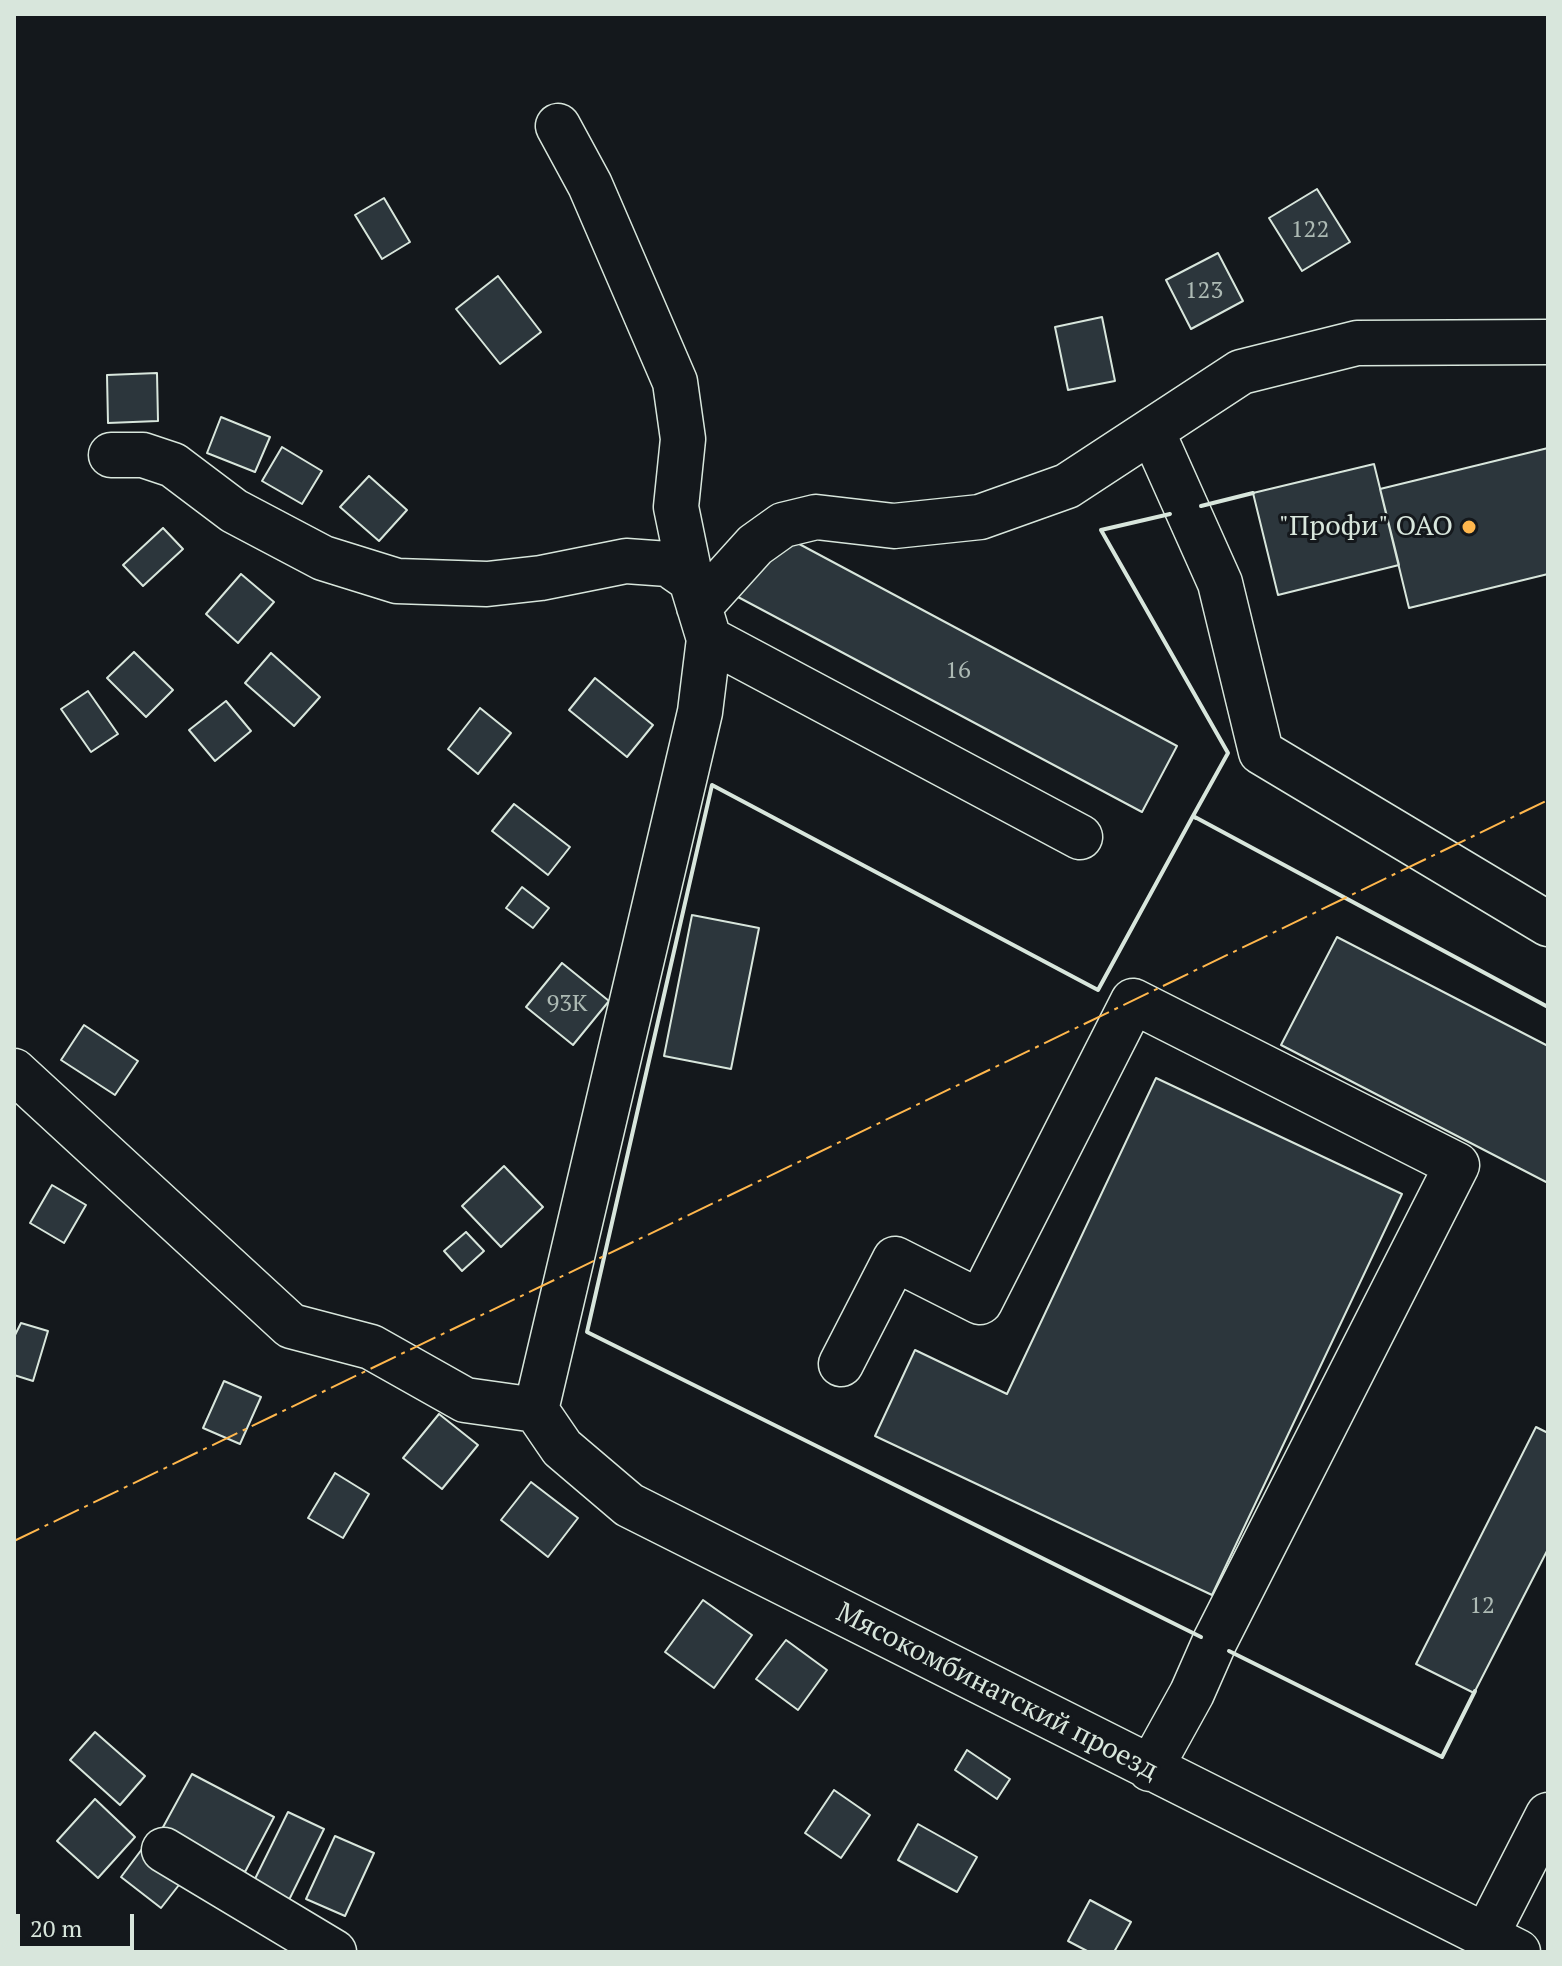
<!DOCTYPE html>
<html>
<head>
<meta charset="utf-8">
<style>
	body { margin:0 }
	#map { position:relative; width:1562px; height:1966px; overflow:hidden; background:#14181c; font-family:"PT Serif",serif }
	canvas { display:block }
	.frame { position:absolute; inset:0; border:16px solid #d8e6dc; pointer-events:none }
	.scale { position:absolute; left:16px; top:1914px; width:118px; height:36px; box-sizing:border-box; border:4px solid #d8e6dc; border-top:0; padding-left:10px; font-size:24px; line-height:28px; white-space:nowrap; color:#d8e6dc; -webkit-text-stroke:6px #14181c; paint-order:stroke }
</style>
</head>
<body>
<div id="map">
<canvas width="1562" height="1966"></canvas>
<div class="frame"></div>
<div class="scale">20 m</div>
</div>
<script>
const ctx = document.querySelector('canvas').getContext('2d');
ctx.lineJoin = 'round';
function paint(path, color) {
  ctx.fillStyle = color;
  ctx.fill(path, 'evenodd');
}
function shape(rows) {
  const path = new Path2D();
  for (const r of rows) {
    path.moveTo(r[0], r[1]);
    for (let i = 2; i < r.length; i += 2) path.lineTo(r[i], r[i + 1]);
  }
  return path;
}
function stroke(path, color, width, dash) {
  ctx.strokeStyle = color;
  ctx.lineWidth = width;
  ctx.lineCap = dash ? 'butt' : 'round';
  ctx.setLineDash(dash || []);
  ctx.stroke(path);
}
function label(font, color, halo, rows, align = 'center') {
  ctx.font = font + ' "PT Serif",serif';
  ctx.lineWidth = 6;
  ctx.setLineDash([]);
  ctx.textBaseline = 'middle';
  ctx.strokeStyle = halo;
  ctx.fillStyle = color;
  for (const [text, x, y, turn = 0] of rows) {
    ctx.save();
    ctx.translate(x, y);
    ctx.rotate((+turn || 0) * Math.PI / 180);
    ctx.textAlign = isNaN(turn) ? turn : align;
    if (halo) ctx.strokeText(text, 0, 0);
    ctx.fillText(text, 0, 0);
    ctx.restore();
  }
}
const building = shape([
	[1317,189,1350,242,1302,271,1269,218,1317,189],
	[384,198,410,242,382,259,355,215,384,198],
	[1218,253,1243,301,1191,329,1166,280,1218,253],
	[498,276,541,332,500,364,456,309,498,276],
	[1102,317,1115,381,1068,390,1055,327,1102,317],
	[157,373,158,421,108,423,107,375,157,373],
	[221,417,270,437,255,472,207,453,221,417],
	[282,447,322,471,302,504,262,481,282,447],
	[1548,448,1548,574,1409,608,1380,489,1548,448],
	[1374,464,1399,565,1278,595,1253,493,1374,464],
	[369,476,407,510,379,541,340,507,369,476],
	[163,528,183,549,143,586,123,565,163,528],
	[773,530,1177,746,1142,812,738,597,773,530],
	[241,574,274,602,238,643,206,614,241,574],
	[134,652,173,690,146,717,107,678,134,652],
	[271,653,320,697,294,726,245,683,271,653],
	[595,678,653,725,627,757,569,710,595,678],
	[88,691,118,734,91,752,61,709,88,691],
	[226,701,251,731,215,761,189,730,226,701],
	[480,708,511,733,478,774,448,749,480,708],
	[514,804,570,847,548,875,492,831,514,804],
	[522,887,549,908,533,928,506,908,522,887],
	[692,915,759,928,731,1069,664,1056,692,915],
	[1337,937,1548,1046,1548,1183,1281,1045,1337,937],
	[562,963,609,1001,573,1045,526,1007,562,963],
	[84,1025,138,1061,115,1095,61,1060,84,1025],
	[1156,1078,1402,1194,1212,1595,875,1436,915,1350,1007,1394,1156,1078],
	[504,1166,543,1207,501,1247,462,1206,504,1166],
	[52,1185,86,1205,64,1243,30,1223,52,1185],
	[466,1232,484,1251,462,1271,444,1251,466,1232],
	[21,1323,48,1331,33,1381,14,1375,14,1337,21,1323],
	[224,1381,261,1397,240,1444,203,1428,224,1381],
	[439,1414,478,1445,442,1489,403,1458,439,1414],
	[1536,1427,1548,1433,1548,1549,1474,1693,1416,1664,1536,1427],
	[335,1473,369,1494,343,1538,308,1518,335,1473],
	[531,1482,578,1518,548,1557,501,1520,531,1482],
	[703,1600,752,1635,714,1688,665,1652,703,1600],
	[786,1640,827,1670,798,1710,756,1679,786,1640],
	[95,1732,145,1776,120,1805,70,1760,95,1732],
	[967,1750,1010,1779,997,1799,955,1770,967,1750],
	[192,1774,274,1817,245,1872,162,1829,192,1774],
	[834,1790,870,1815,841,1858,805,1833,834,1790],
	[95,1799,135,1837,98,1878,57,1841,95,1799],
	[288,1812,324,1829,285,1908,249,1891,288,1812],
	[918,1824,977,1857,957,1892,898,1860,918,1824],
	[335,1836,374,1853,345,1916,306,1899,335,1836],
	[145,1845,186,1876,161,1908,121,1877,145,1845],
	[1090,1900,1131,1922,1114,1952,1089,1952,1068,1941,1090,1900]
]);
paint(building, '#2c363c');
stroke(building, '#d8e6dc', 2);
const minor = shape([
	[1152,431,1220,583,1261,752,1548,924],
	[111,455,143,455,173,465,234,511,323,558,397,581,487,584,541,578,626,561,668,564,691,580],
	[699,607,755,545,783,525,816,517,894,526,980,517,1067,486,1241,372,1357,343,1548,342],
	[709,639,1080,837],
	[14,1071,291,1326,371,1347,465,1400,536,1410],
	[841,1364,895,1259,980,1302,1133,1001,1457,1165,1214,1643,1192,1693,1150,1769],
	[536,1410,700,712,709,639,691,580,676,507,683,439,675,382,590,185,558,126],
	[536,1410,562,1448,629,1505,1518,1952],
	[164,1850,334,1952],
	[1486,1936,1548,1815]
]);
stroke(minor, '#d8e6dc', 47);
stroke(minor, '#14181c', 44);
stroke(shape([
	[1201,506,1253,493],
	[1170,514,1101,530,1228,753,1193,816,1196,818],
	[1201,1637,587,1332,712,785,1098,990,1193,816,1548,1007],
	[1229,1651,1442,1757,1475,1691]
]), '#d8e6dc', 4);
stroke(shape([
	[14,1541,1548,800]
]), '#ffb74d', 2, [28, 6, 4, 6]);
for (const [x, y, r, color] of [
	[1469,527,8,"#ffb74d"]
]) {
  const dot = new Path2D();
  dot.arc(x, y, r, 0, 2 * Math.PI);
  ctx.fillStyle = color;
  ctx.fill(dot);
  stroke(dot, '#14181c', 3);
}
label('24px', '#adbab4', null, [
	["122",1310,230],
	["123",1204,291],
	["16",958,671],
	["93К",567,1004],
	["12",1482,1606]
]);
label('28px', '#d8e6dc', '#14181c', [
	["\"Профи\" ОАО",1453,527]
], 'right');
label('28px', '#d8e6dc', '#14181c', [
	["Мясокомбинатский проезд",997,1692,27]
]);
</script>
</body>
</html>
